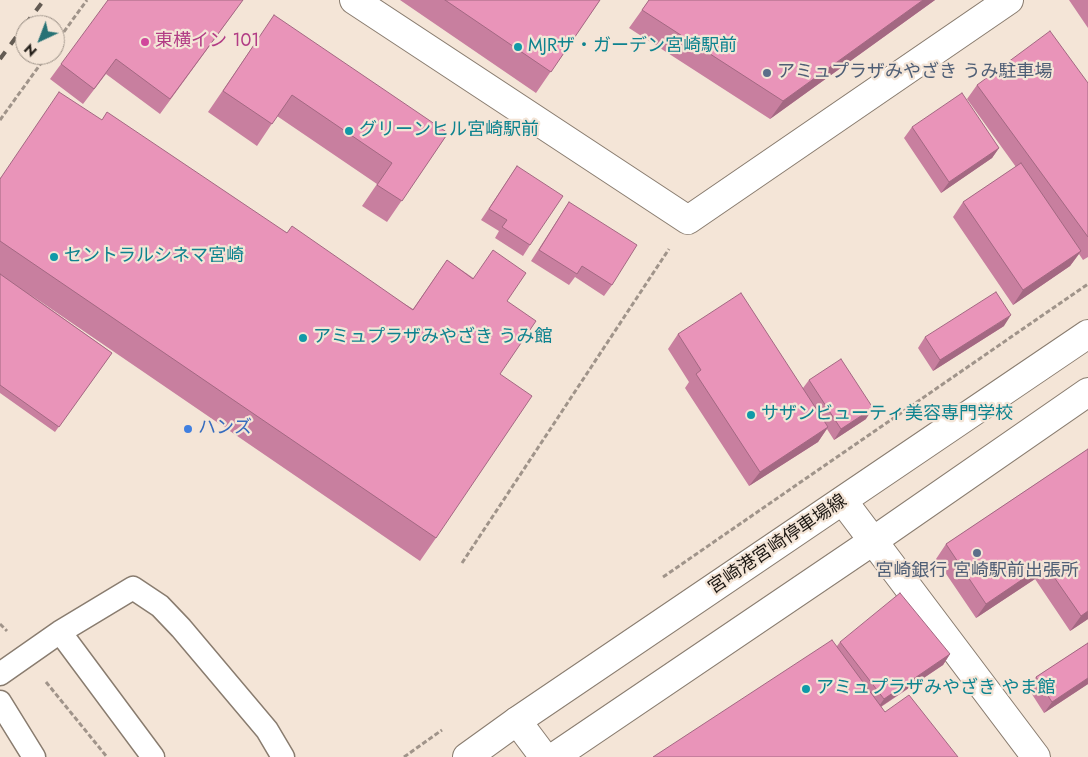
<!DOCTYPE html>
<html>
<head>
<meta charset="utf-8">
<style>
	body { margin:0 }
	#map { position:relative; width:1088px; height:757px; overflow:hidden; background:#f4e5d7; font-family:Jost,sans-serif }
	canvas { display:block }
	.north { position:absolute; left:15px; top:15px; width:50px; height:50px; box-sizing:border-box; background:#f4e5d7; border:1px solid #9e9389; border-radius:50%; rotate:223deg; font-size:14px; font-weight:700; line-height:20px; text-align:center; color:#1e1914 }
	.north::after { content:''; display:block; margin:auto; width:18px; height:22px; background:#277275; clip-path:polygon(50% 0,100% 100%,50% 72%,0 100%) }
</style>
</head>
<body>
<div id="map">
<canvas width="1088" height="757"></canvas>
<div class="north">N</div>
</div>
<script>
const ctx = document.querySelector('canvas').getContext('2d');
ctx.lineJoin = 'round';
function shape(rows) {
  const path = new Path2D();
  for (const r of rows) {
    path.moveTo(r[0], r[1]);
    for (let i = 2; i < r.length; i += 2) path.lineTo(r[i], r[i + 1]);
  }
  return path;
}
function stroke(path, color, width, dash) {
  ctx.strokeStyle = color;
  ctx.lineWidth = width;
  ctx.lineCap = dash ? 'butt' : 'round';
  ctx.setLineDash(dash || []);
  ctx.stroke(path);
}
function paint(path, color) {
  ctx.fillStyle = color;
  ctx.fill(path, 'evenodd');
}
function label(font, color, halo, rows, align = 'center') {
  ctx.font = font + ' Jost,"Noto Sans JP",sans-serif';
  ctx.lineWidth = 4.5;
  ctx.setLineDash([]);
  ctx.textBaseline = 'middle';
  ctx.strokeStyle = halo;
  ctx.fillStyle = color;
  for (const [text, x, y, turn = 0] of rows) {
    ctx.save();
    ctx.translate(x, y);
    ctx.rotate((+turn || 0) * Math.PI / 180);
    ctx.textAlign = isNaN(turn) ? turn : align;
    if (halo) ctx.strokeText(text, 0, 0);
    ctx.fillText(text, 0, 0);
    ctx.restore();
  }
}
const service = shape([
	[0,674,60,632],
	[0,702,34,757],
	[153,757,60,632,133,588,160,606,181,628,267,730,283,757]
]);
const minor = shape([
	[843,501,1036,757],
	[517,721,544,757]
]);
const tertiary = shape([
	[354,0,688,220,1009,0]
]);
const secondary = shape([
	[467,757,517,721,1088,334],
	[554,757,873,541,1088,392]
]);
stroke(service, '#897c6f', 25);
stroke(minor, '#897c6f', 30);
stroke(tertiary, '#897c6f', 30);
stroke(secondary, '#897c6f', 30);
stroke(shape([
	[55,44,87,0],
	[0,120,47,55],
	[462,563,669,249],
	[663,577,1088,284],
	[0,624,7,631],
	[46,682,107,757],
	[404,757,442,730]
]), '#a0948a', 3, [5, 2.5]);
stroke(service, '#fff', 22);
stroke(minor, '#fff', 28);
stroke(tertiary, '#fff', 28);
stroke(secondary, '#fff', 28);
stroke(shape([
	[25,25,44,0],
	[0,59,25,25]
]), '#635b53', 4, [9, 9]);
paint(shape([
	[400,0,600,0,536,93],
	[649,0,935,0,770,119,629,28],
	[1069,0,1088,0,1088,28],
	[235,11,160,114,106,74,83,104,50,79,61,64],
	[260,36,448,133,387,222,362,206,377,184,277,116,257,146,208,112],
	[1088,83,1088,257,1083,260,1079,254,1070,266,1013,305,953,217,963,202,1016,167,967,99,977,85],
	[101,120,413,309,447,260,507,301,500,374,436,538,420,561,28,293,112,353,55,432,0,393,0,178],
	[912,127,999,148,992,158,941,193,904,138],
	[517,166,530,245,523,256,495,238,499,231,481,220],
	[569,202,612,285,604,296,575,277,569,285,531,261],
	[1004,326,933,371,918,348,925,337],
	[678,334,803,388,809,380,866,419,834,440,827,429,818,442,749,486,685,388,689,382,668,349],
	[1088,449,1088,619,1070,631,1035,579,976,618,936,559,946,544],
	[840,642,950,654,943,665,881,707,885,712,958,757,653,757,837,646],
	[1088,643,1088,684,1044,713,1028,688,1036,677]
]), '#c87f9f');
paint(shape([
	[923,0,935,0,770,119,783,101],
	[999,148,992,158,941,193,949,182],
	[1081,251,1070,266,1013,305,1023,290],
	[1011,315,1004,326,933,371,940,360],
	[873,408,866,419,834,440,841,429],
	[828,427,818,442,749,486,760,472],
	[1045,564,1035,579,976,618,986,604],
	[1088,611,1088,619,1070,631,1081,616],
	[950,654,943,665,877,709,884,699],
	[1088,678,1088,684,1044,713,1052,702]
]), '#a36882');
const building = shape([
	[108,0,243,0,170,99,116,59,94,89,61,64,108,0],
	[445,0,600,0,551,72,445,0],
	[649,0,923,0,783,101,642,10,649,0],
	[274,15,448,133,402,201,377,185,392,163,292,95,272,124,223,91,274,15],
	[1050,31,1088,83,1088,237,977,85,1050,31],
	[59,92,102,120,107,112,287,233,292,226,413,310,447,260,473,279,493,250,526,273,507,301,536,321,500,374,532,396,436,538,0,241,0,179,59,92],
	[962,93,999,148,949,182,912,127,962,93],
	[1021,163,1081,251,1023,290,963,202,1021,163],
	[517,166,563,196,530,245,502,227,507,220,489,209,517,166],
	[569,202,637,245,612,285,582,266,577,274,539,250,569,202],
	[0,274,112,353,59,427,0,385,0,274],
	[996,292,1011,315,940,360,925,337,996,292],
	[741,293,828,427,760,472,696,374,701,370,678,334,741,293],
	[841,359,873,408,841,429,809,380,841,359],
	[1088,449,1088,611,1081,616,1045,564,986,604,946,544,1088,449],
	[900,593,950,654,884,699,840,642,900,593],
	[832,640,885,712,909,695,958,757,653,757,832,640],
	[1088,643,1088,678,1052,702,1036,677,1088,643]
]);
paint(building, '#e994b9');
stroke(building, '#a36882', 1);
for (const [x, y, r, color] of [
	[145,42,5,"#d1479c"],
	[518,47,5,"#0f9aa8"],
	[767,73,5,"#5c6f8a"],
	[349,131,5,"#0f9aa8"],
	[54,257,5,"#0f9aa8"],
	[303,338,5,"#0f9aa8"],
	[751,415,5,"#0f9aa8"],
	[188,429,5,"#3f7fe0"],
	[977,553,5,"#5c6f8a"],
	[806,689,5,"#0f9aa8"]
]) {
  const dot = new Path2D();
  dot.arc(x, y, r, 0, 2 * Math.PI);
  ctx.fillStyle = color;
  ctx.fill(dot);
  stroke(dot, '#f4e5d7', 2);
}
label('18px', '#b23c85', '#f4e5d7', [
	["東横イン 101",155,42]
], 'left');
label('18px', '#0d838f', '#f4e5d7', [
	["MJRザ・ガーデン宮崎駅前",528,47],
	["グリーンヒル宮崎駅前",359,131],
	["セントラルシネマ宮崎",64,257],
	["アミュプラザみやざき うみ館",313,338],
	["サザンビューティ美容専門学校",761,415],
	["アミュプラザみやざき やま館",816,689]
], 'left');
label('18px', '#4e5e75', '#f4e5d7', [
	["アミュプラザみやざき うみ駐車場",777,73],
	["宮崎銀行 宮崎駅前出張所",977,572,"center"]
], 'left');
label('18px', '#366cbe', '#f4e5d7', [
	["ハンズ",198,429]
], 'left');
label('18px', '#1e1914', '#f4e5d7', [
	["宮崎港宮崎停車場線",778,545,-34]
]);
</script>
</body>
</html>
